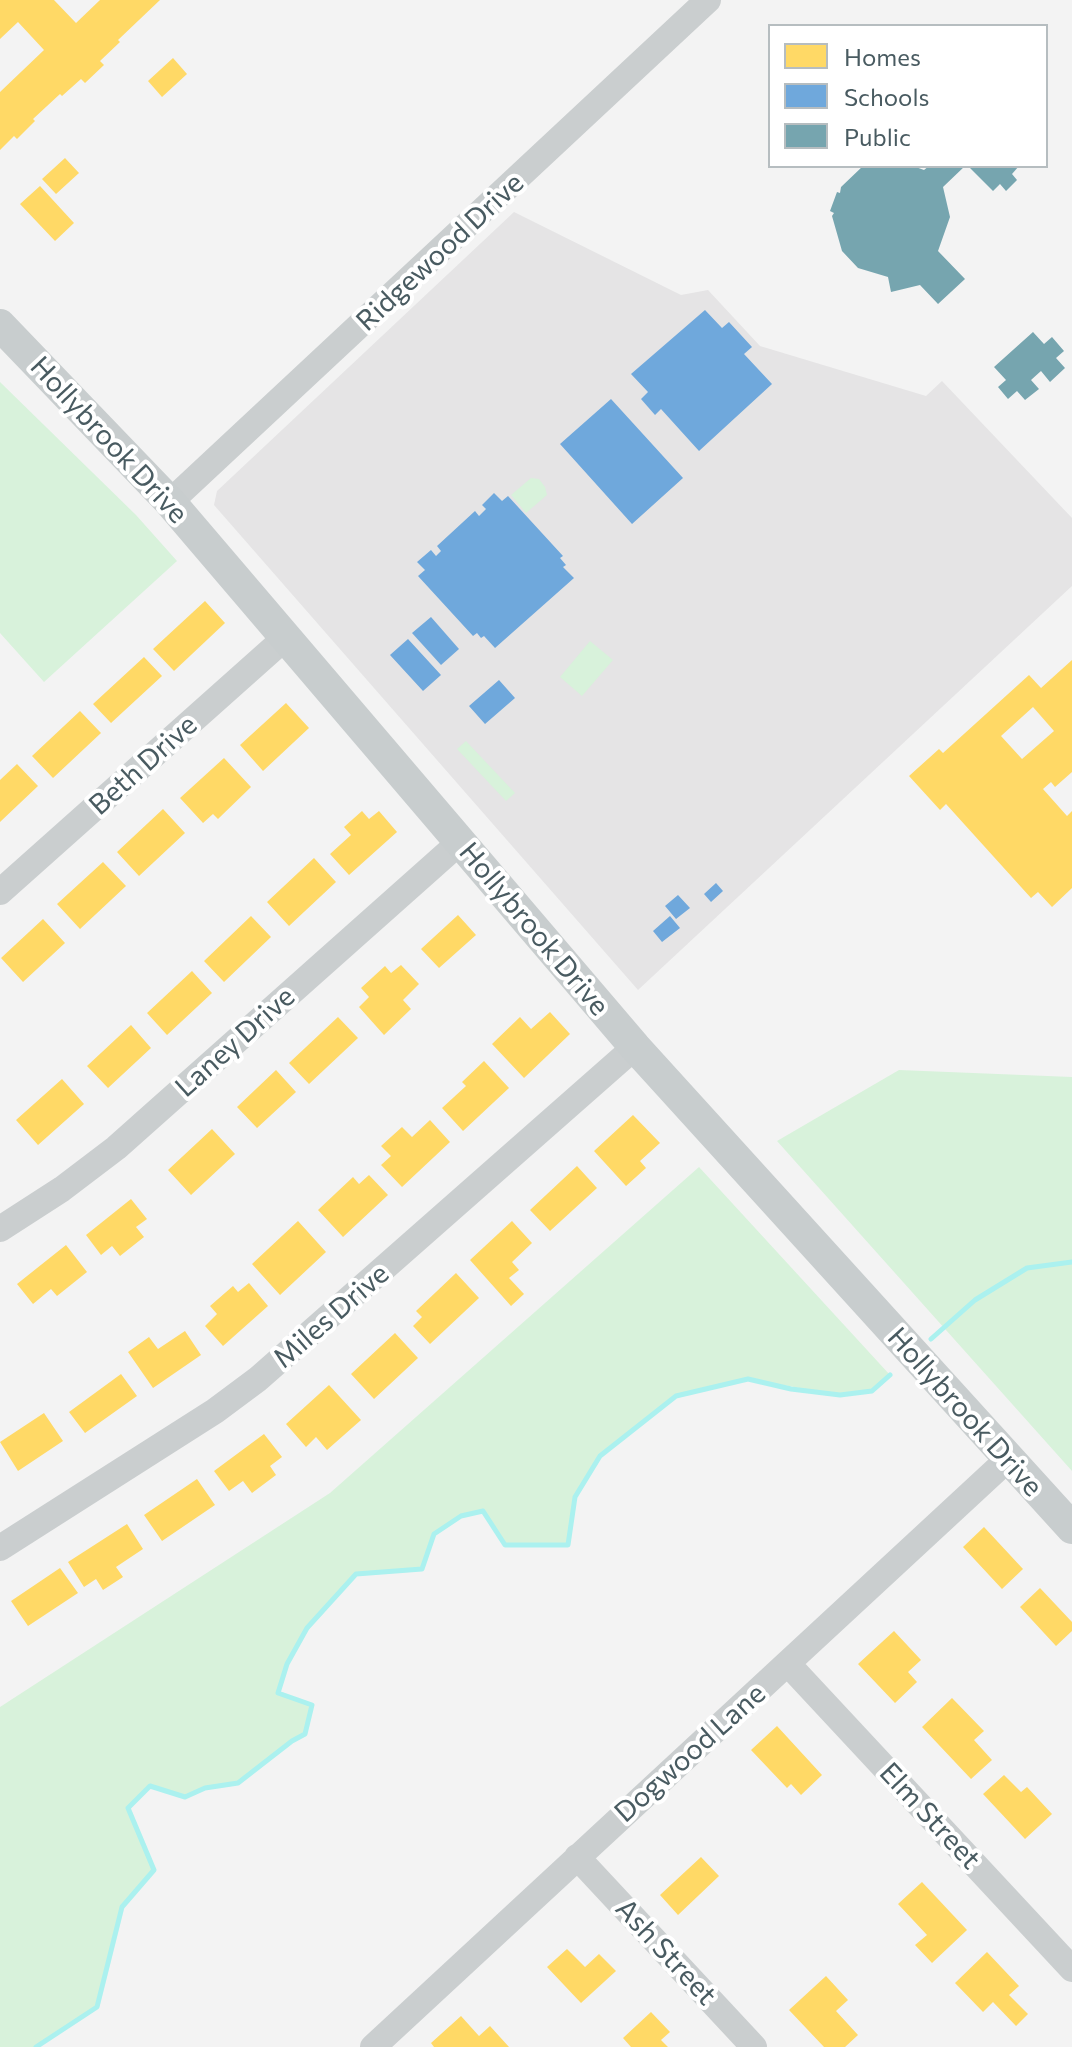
<!DOCTYPE html>
<html>
<head>
<meta charset="utf-8">
<style>
	body { margin:0 }
	#map { position:relative; width:1072px; height:2047px; overflow:hidden; background:#f3f3f3; font-family:Commissioner,sans-serif }
	canvas { display:block }
	.legend { position:absolute; left:768px; top:24px; width:280px; height:144px; box-sizing:border-box; background:#fff; border:2px solid #b6bdc0; margin:0; padding:10px 14px; list-style:none; font-size:24px; color:#495b61 }
	.legend li { display:flex; align-items:center; gap:16px; height:40px }
	.legend b { width:40px; border:2px solid #b6bdc0 }
</style>
</head>
<body>
<div id="map">
<canvas width="1072" height="2047"></canvas>
<ul class="legend">
<li><b style="height:22px;background:#ffd966"></b>Homes</li>
<li><b style="height:22px;background:#6fa8dc"></b>Schools</li>
<li><b style="height:22px;background:#76a5af"></b>Public</li>
</ul>
</div>
<script>
const ctx = document.querySelector('canvas').getContext('2d');
ctx.lineJoin = 'round';
function paint(path, color) {
  ctx.fillStyle = color;
  ctx.fill(path, 'evenodd');
}
function shape(rows) {
  const path = new Path2D();
  for (const r of rows) {
    path.moveTo(r[0], r[1]);
    for (let i = 2; i < r.length; i += 2) path.lineTo(r[i], r[i + 1]);
  }
  return path;
}
function stroke(path, color, width, dash) {
  ctx.strokeStyle = color;
  ctx.lineWidth = width;
  ctx.lineCap = dash ? 'butt' : 'round';
  ctx.setLineDash(dash || []);
  ctx.stroke(path);
}
function label(font, color, halo, rows, align = 'center') {
  ctx.font = font + ' Commissioner,sans-serif';
  ctx.lineWidth = 8;
  ctx.setLineDash([]);
  ctx.textBaseline = 'middle';
  ctx.strokeStyle = halo;
  ctx.fillStyle = color;
  for (const [text, x, y, turn = 0] of rows) {
    ctx.save();
    ctx.translate(x, y);
    ctx.rotate((+turn || 0) * Math.PI / 180);
    ctx.textAlign = isNaN(turn) ? turn : align;
    if (halo) ctx.strokeText(text, 0, 0);
    ctx.fillText(text, 0, 0);
    ctx.restore();
  }
}
paint(shape([
	[514,212,681,295,708,290,760,346,926,396,942,381,1072,518,1072,586,638,990,214,505,217,491]
]), '#e5e4e5');
paint(shape([
	[0,382,136,515,177,561,44,682,0,633],
	[531,478,539,479,545,487,547,495,526,513,511,495],
	[590,641,613,660,582,696,560,677],
	[466,741,515,793,506,801,457,749],
	[899,1070,1072,1077,1072,1471,777,1141],
	[699,1167,890,1375,872,1391,840,1395,748,1379,677,1396,600,1456,575,1497,568,1545,505,1545,483,1511,461,1516,434,1534,422,1569,356,1574,307,1628,287,1664,279,1693,312,1705,305,1734,292,1741,238,1783,205,1788,185,1797,150,1786,128,1807,154,1870,122,1907,97,2007,36,2047,0,2047,0,1707,330,1493]
]), '#d8f2db');
paint(shape([
	[0,0,54,0,76,23,100,0,160,0,118,40,120,42,100,61,104,65,85,83,81,79,62,96,60,94,33,119,35,121,17,139,14,136,0,150,0,92,44,50,18,22,0,39],
	[173,58,187,74,162,97,148,81],
	[65,158,79,173,56,194,42,179],
	[40,186,74,223,55,241,20,204],
	[205,601,225,623,174,671,153,649],
	[144,657,162,676,111,723,93,704],
	[1072,660,1072,772,1055,787,1051,782,1043,789,1067,816,1072,811,1072,888,1052,907,1038,892,1031,898,946,804,940,810,909,776,939,749,943,753,1029,675,1041,688],
	[1033,707,1054,731,1022,759,1001,736],
	[286,703,309,728,263,771,240,745],
	[80,711,101,733,53,778,32,756],
	[224,758,251,787,218,819,213,814,203,823,180,798],
	[17,764,38,786,0,822,0,780],
	[163,809,185,833,139,876,117,852],
	[362,811,369,819,379,811,397,832,349,875,330,854,351,835,344,827],
	[314,858,336,882,289,926,267,902],
	[103,862,126,886,80,929,57,904],
	[458,915,476,935,439,968,421,949],
	[251,916,271,937,224,982,204,961],
	[43,919,65,943,23,982,1,958],
	[401,965,419,984,403,1000,411,1009,384,1035,359,1007,369,997,361,988,385,966,391,973],
	[192,971,212,993,167,1035,147,1013],
	[550,1012,570,1034,524,1078,492,1044,520,1017,531,1029],
	[338,1017,358,1038,309,1084,289,1063],
	[131,1025,151,1048,108,1088,87,1066],
	[484,1061,509,1088,463,1131,442,1108,466,1086,462,1082],
	[276,1070,296,1092,257,1128,237,1107],
	[62,1079,84,1104,38,1145,16,1120],
	[633,1115,660,1143,640,1161,646,1168,626,1186,594,1151],
	[430,1120,450,1142,402,1187,381,1165,391,1156,381,1146,402,1127,412,1137],
	[212,1129,235,1154,191,1195,168,1170],
	[577,1166,597,1188,550,1231,530,1210],
	[369,1175,388,1195,343,1237,318,1210,353,1177,359,1184],
	[131,1199,147,1219,136,1227,144,1237,120,1256,112,1246,101,1255,86,1235],
	[298,1221,326,1252,280,1295,252,1264],
	[512,1221,532,1243,512,1262,519,1270,509,1278,524,1294,511,1306,470,1260],
	[66,1245,87,1272,57,1296,51,1289,33,1304,17,1284],
	[456,1273,479,1298,430,1344,413,1326,422,1317,416,1311],
	[249,1283,268,1306,223,1346,205,1326,217,1314,210,1306,233,1286,238,1292],
	[185,1331,201,1355,153,1388,128,1352,149,1337,158,1349],
	[395,1333,418,1358,374,1399,351,1374],
	[121,1374,137,1396,85,1433,69,1412],
	[329,1385,361,1420,327,1450,316,1437,306,1447,286,1424],
	[44,1413,63,1441,18,1471,0,1442],
	[264,1434,282,1457,270,1466,276,1475,252,1493,243,1481,229,1491,214,1471],
	[197,1479,215,1505,162,1541,144,1515],
	[127,1524,143,1549,116,1567,123,1577,103,1590,96,1579,84,1587,68,1562],
	[984,1527,1023,1569,1002,1589,963,1547],
	[60,1568,78,1593,28,1626,11,1601],
	[1040,1588,1072,1622,1072,1631,1056,1646,1020,1607],
	[894,1631,921,1660,908,1672,917,1682,895,1703,858,1664],
	[952,1698,984,1731,974,1740,992,1760,971,1779,922,1727],
	[777,1726,822,1775,801,1795,791,1784,787,1788,751,1750],
	[1004,1775,1021,1792,1027,1787,1052,1814,1025,1839,983,1794],
	[701,1857,719,1876,678,1915,660,1895],
	[922,1882,967,1930,932,1963,915,1945,927,1935,898,1904],
	[567,1949,585,1967,599,1954,616,1971,581,2003,547,1967],
	[987,1952,1019,1986,1009,1995,1028,2014,1016,2026,993,2002,983,2012,955,1983],
	[826,1976,848,2000,836,2011,858,2035,845,2047,824,2047,789,2010],
	[651,2012,670,2032,661,2040,668,2047,631,2047,623,2038],
	[461,2016,479,2036,490,2026,509,2047,434,2047,431,2043]
]), '#ffd966');
paint(shape([
	[705,310,722,328,729,322,752,347,744,354,772,384,699,451,661,409,655,415,641,399,648,392,631,374],
	[611,399,683,478,632,524,560,444],
	[494,493,502,501,508,496,563,556,560,558,566,565,563,567,574,578,495,648,484,636,481,638,477,633,473,636,418,576,425,570,417,562,431,550,436,556,441,551,437,546,475,511,479,516,486,509,482,505],
	[431,617,459,649,441,665,412,633],
	[408,639,441,675,423,691,390,655],
	[499,680,515,698,485,724,469,706],
	[716,883,723,891,711,902,704,894],
	[678,895,690,908,676,919,665,906],
	[670,916,680,928,662,942,653,931]
]), '#6fa8dc');
paint(shape([
	[863,166,913,166,924,170,929,166,965,166,943,187,950,217,938,251,965,279,938,304,920,285,891,292,888,277,858,268,842,251,832,216,834,213,830,211,837,192,840,193,841,187],
	[968,166,1019,166,1012,174,1017,180,1006,191,1000,184,993,191],
	[1033,332,1044,344,1052,337,1064,351,1056,358,1065,368,1050,382,1041,371,1031,380,1039,389,1025,400,1017,391,1008,399,998,387,1006,380,994,367]
]), '#76a5af');
stroke(shape([
	[931,1339,975,1300,1027,1268,1072,1262],
	[36,2047,97,2007,122,1907,154,1870,128,1808,150,1786,185,1797,205,1788,238,1783,292,1741,305,1734,312,1705,278,1693,287,1664,307,1628,356,1574,422,1569,434,1534,461,1516,483,1511,505,1545,568,1545,575,1497,600,1456,676,1396,748,1379,791,1389,840,1395,872,1391,890,1375]
]), '#abf1ef', 5);
stroke(shape([
	[170,502,708,0],
	[0,892,285,638],
	[0,1229,62,1189,116,1148,460,842],
	[0,1548,215,1411,258,1379,635,1047],
	[788,1664,1072,1969],
	[577,1857,754,2047],
	[373,2047,1008,1459]
]), '#cacecf', 26);
stroke(shape([
	[0,325,170,502,635,1047,1072,1528]
]), '#c8cdce', 32);
label('28px', '#495b61', '#fff', [
	["Ridgewood Drive",440,252,-43],
	["Hollybrook Drive",109,440,47],
	["Beth Drive",143,765,-42],
	["Hollybrook Drive",534,929,50],
	["Laney Drive",235,1042,-42],
	["Miles Drive",331,1316,-41],
	["Hollybrook Drive",965,1412,48],
	["Dogwood Lane",690,1753,-42],
	["Elm Street",930,1816,47],
	["Ash Street",666,1952,47]
]);
</script>
</body>
</html>
